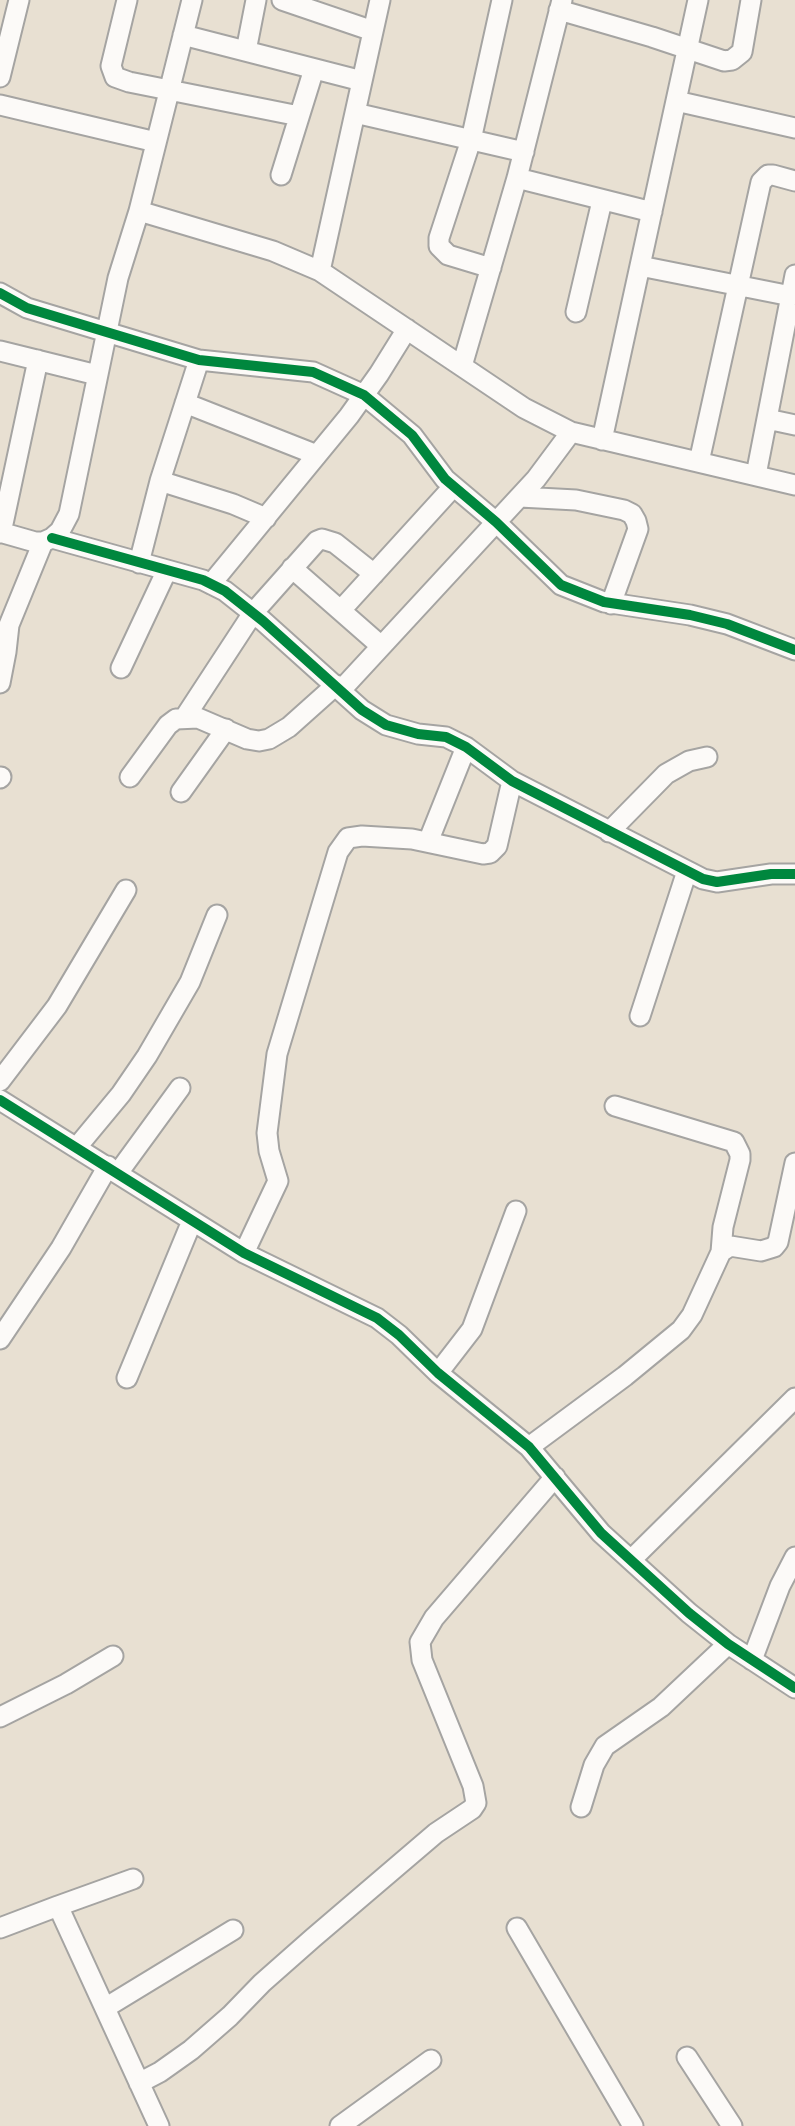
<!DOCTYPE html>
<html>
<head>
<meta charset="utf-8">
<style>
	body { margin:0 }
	canvas { display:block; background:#e8e0d2 }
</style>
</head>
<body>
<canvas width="795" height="2126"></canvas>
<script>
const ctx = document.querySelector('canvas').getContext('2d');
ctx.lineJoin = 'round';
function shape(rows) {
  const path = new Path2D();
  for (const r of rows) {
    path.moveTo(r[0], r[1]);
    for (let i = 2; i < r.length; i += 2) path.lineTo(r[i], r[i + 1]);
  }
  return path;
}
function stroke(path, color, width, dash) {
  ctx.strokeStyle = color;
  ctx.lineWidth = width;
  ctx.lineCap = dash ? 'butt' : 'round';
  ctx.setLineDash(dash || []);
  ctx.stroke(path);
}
const minor = shape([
	[127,0,111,66,115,77,129,82,299,116],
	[282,0,373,31],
	[559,10,652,37,724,61,732,60,742,52,751,0],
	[183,35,362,81],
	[246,51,256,0],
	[0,77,19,0],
	[676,101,795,128],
	[0,105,156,142],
	[355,113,524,152],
	[281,175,314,69],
	[517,178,652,212],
	[139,211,273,251,320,271,524,408,571,432,795,485],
	[640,266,791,296],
	[491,268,448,255,439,246,439,238,471,140,502,0],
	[320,271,380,0],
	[0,293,27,308,199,360,313,372,364,395,412,435,445,479,496,522,561,585,604,602,690,615,727,624,795,650],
	[576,312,602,201],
	[0,351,97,375],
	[462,366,517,178,562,0],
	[185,403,317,455],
	[767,419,795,425],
	[602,440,698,0],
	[699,462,761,182,768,175,773,175,795,181],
	[756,475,795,275],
	[160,481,233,504,266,518],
	[520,497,576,500,624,510,632,514,636,521,638,529,611,604],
	[0,532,35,542,43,542,52,538,60,531,69,514,118,278,139,211,192,0],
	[1,533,38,360],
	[52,538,203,580,225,591,263,621,362,710,386,725,418,734,446,737,466,747,512,781,703,879,717,882,771,874,795,874],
	[139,563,160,481,199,360],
	[292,568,381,646],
	[211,584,349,416,379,374,407,329],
	[341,610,453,487],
	[121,668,167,570],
	[0,683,6,652,9,625,43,542],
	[341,690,536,479,571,432],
	[185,717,253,613,317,541,322,539,335,543,374,574],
	[130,777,168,725,176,719,198,718,247,739,259,741,269,739,289,727,336,685],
	[0,778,1,777],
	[181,792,226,729],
	[609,832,666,774,689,761,707,757],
	[428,842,466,747],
	[640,1016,687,871],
	[0,1081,57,1006,126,890],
	[0,1100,244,1253,377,1318,399,1335,438,1373,529,1447,601,1533,689,1613,728,1644,795,1688],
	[615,1106,734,1142,740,1154,740,1160,723,1227,721,1252],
	[77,1147,121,1094,147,1056,190,982,217,915],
	[118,1173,180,1088],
	[244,1253,278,1181,269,1151,267,1133,277,1054,338,852,348,838,362,836,412,839,483,854,490,853,497,846,512,781],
	[0,1339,61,1248,108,1166],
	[438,1373,472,1329,516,1211],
	[127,1378,192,1221],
	[529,1447,625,1376,681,1330,692,1315,721,1252,730,1246,761,1251,774,1247,778,1242,795,1163],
	[631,1560,795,1398],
	[752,1660,780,1586,795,1557],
	[0,1717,66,1684,113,1656],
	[581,1807,594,1765,605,1746,661,1707,728,1644],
	[58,1906,133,1879],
	[0,1928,58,1906,159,2126],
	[517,1928,633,2126],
	[105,2008,233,1930],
	[687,2057,732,2126],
	[139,2083,160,2072,191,2050,230,2016,262,1983,313,1938,436,1833,472,1809,476,1803,473,1786,422,1660,420,1642,434,1618,555,1477],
	[340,2126,431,2060]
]);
stroke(minor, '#a5a4a2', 23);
stroke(minor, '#fcfaf8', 19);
stroke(shape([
	[0,293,27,308,199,360,313,372,364,395,412,435,445,479,496,522,561,585,604,602,690,615,727,624,795,650],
	[52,538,203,580,225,591,263,621,362,710,386,725,418,734,446,737,466,747,512,781,703,879,717,882,771,874,795,874],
	[0,1100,244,1253,377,1318,399,1335,438,1373,529,1447,601,1533,689,1613,728,1644,795,1688]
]), '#00873e', 10);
</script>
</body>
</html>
